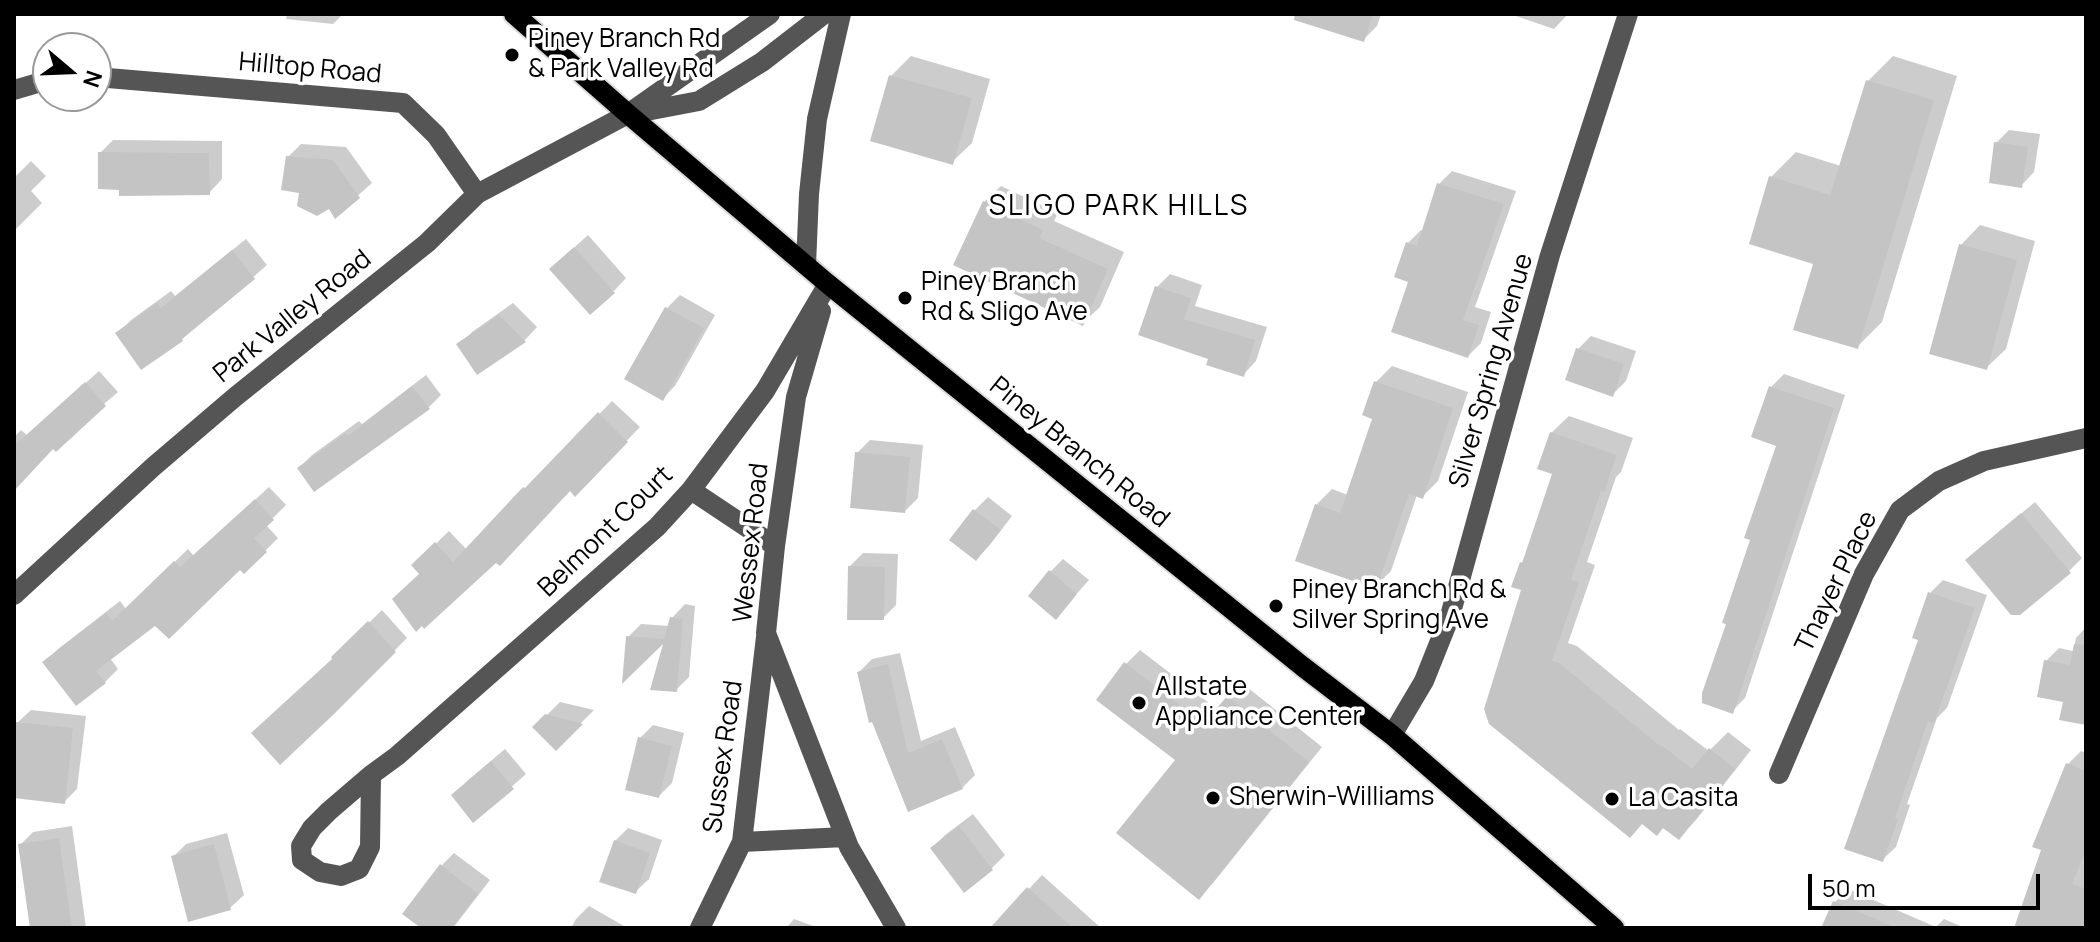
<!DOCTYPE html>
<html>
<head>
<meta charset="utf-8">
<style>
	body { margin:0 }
	#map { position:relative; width:2100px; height:942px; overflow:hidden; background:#fff; font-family:Manrope,sans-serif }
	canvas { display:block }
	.frame { position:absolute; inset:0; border:16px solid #000; pointer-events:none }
	.north { position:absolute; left:32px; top:32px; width:80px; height:80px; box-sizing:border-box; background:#fff; border:2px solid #999; border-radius:50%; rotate:109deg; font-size:22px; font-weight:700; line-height:32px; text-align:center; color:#000 }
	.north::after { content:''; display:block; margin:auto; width:28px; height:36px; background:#000; clip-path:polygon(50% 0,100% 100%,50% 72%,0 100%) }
	.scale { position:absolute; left:1808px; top:874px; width:232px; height:36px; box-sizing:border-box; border:4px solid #000; border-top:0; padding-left:10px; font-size:24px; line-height:28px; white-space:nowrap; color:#000; -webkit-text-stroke:6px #fff; paint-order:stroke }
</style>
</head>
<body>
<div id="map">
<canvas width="2100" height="942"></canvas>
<div class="frame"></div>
<div class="north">N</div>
<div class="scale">50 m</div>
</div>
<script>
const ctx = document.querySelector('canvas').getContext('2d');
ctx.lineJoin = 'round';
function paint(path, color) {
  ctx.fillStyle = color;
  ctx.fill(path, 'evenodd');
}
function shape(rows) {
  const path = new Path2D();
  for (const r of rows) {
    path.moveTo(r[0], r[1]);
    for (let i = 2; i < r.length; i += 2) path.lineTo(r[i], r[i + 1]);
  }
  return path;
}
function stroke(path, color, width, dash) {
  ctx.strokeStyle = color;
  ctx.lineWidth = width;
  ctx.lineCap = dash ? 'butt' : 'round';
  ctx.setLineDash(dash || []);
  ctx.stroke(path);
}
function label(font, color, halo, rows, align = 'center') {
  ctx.font = font + ' Manrope,sans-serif';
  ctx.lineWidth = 7;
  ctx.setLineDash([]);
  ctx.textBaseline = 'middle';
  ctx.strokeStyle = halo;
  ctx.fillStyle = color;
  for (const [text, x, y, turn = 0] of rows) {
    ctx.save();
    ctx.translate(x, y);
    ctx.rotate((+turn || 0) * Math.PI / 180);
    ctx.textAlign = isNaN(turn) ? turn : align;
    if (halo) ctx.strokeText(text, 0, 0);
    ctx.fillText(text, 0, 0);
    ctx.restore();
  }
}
paint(shape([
	[287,14,343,14,333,24,286,19],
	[1326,14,1381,14,1377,26,1364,39],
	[1510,14,1568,14,1554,29],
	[911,56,990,79,972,143,952,162,891,76],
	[1893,56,1957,76,1882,322,1857,347,1771,177,1796,152,1841,166,1868,81],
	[2009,130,2040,134,2034,172,2021,186,1996,143],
	[113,140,222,141,222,179,209,193,121,188,100,153],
	[301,144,346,147,372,183,335,216,329,206,301,191,288,157],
	[31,161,46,176,31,191,42,203,14,231,14,178],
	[1452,171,1516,191,1475,307,1491,312,1481,343,1468,356,1411,280,1408,243,1421,230,1423,231,1439,184],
	[1001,186,1058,213,1054,221,1124,252,1100,307,1083,323,984,202],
	[1980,225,2035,241,2006,349,1986,368,1961,245],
	[588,235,626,278,614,291,565,256],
	[246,239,267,265,182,339,142,367,118,333,131,320,171,291,175,296],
	[1170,274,1202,285,1195,306,1267,327,1256,361,1243,375,1210,358,1157,287],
	[680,295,715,315,675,386,662,399,627,378,667,308],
	[513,303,537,327,525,340,478,372,459,345,472,332],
	[1591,336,1636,351,1626,381,1613,394,1578,349],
	[1392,366,1468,392,1438,481,1422,497,1417,495,1391,571,1375,587,1316,505,1332,489,1348,495,1375,418,1376,382],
	[99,371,118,392,54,447,14,489,14,437,21,430,27,435],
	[1784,374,1845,395,1745,698,1732,711,1753,539,1778,445,1771,387],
	[426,375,441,395,428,408,299,468,312,455,359,421,362,424],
	[612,401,640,427,575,494,570,489,496,560,421,574,414,565,449,531,467,550],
	[1569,416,1633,438,1621,472,1616,477,1587,562,1595,565,1568,643,1577,646,1679,730,1680,729,1709,751,1728,732,1751,750,1696,820,1679,838,1491,723,1524,589,1521,563,1525,560,1555,473,1551,433],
	[870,440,923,445,918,498,905,511,857,453],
	[269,487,286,505,266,525,278,538,265,551,155,623,110,658,118,669,105,682,45,662,58,649,120,601,126,609,188,549,194,556],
	[988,497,1012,516,989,546,976,559,975,510],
	[2035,502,2082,558,2069,571,1981,547],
	[863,553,898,554,896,605,883,618,850,566],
	[1063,559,1089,580,1056,617,1050,572],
	[1943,580,1987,595,1947,708,1937,718,1907,804,1910,805,1896,847,1882,860,1920,639,1930,593],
	[685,604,695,606,689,677,676,690,666,637,625,679,628,637,641,624,669,626,672,618],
	[382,610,407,638,331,714,334,657],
	[2086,627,2086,723,2065,701,2046,661,2059,648,2073,651,2076,638],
	[1140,650,1218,710,1242,683,1322,747,1213,883,1199,897,1178,760,1126,664],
	[900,653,921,741,955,727,975,775,962,788,909,810,859,672,872,659],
	[560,702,594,710,556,748,535,727],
	[31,710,86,716,77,789,64,802,14,796,14,754,17,723],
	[653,725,684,733,672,783,659,796,640,738],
	[505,749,526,774,474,820,466,782],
	[2081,751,2086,753,2086,865,2084,871,2086,872,2086,928,2016,928,2043,849,2068,764],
	[973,814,1005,855,992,868,964,890,932,848,945,835],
	[72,826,86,928,32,928,20,845,33,832],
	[628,828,662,840,649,879,635,892,615,841],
	[227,833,244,895,230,908,173,857,186,844],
	[454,853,490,880,453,928,424,928,441,866],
	[1042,875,1101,928,1002,928,997,923],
	[1848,889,1936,927,1944,919,1965,928,1823,928,1835,902],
	[589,906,624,926,623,928,571,928,576,919],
	[794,919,819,928,786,928]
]), '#0003');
paint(shape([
	[1295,14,1373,14,1364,42,1294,20],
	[889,75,972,98,953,165,870,141],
	[1866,80,1934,100,1858,349,1793,330,1813,264,1749,244,1769,176,1830,195],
	[1994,142,2028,147,2022,188,1989,183],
	[98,152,209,153,210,195,119,196,119,190,98,189],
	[286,156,333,160,360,198,335,219,329,209,317,216,297,206,299,193,281,190],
	[1437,183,1504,204,1463,320,1479,325,1468,358,1391,332,1408,282,1394,277,1406,242,1417,246],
	[983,201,1043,230,1039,238,1108,269,1083,326,953,265],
	[1959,244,2017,260,1987,370,1929,354],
	[574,247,615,293,590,315,549,269],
	[232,250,255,279,182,339,183,341,141,370,115,333,157,303,161,308],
	[1155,286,1191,298,1184,319,1255,340,1244,377,1206,365,1208,359,1138,335],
	[665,307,704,328,663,401,624,379],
	[499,315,526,342,477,375,456,344],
	[1576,348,1624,364,1613,397,1565,380],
	[1374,381,1453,408,1423,499,1409,494,1376,589,1295,561,1315,504,1340,513,1372,419,1362,415],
	[85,382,106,406,56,452,53,449,14,491,14,446],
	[412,386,430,409,314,492,297,468,346,433,348,436],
	[1769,386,1834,408,1733,714,1702,703,1702,693,1726,624,1722,623,1750,540,1744,538,1776,446,1751,437],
	[598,412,628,442,575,497,570,491,500,566,496,563,424,629,422,626,416,632,392,599,419,574,411,565,435,542,453,562,523,487,525,488],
	[1550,432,1617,455,1604,492,1601,491,1571,580,1579,582,1552,661,1559,663,1660,746,1661,745,1692,769,1709,748,1735,769,1679,840,1663,828,1657,836,1642,824,1630,838,1489,724,1484,709,1521,590,1511,587,1520,562,1522,563,1552,474,1537,469],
	[855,452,910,457,905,513,850,508],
	[255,499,274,520,254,538,267,552,244,574,240,570,169,639,155,626,96,671,106,683,76,706,42,662,106,613,112,621,174,561,180,567],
	[973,509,1001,530,976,561,949,540],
	[2021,513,2071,573,2020,615,2011,615,1965,560],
	[848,566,885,567,884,620,847,620],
	[1049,570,1077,594,1056,620,1028,596],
	[1928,592,1975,608,1934,723,1928,721,1895,818,1898,819,1883,862,1844,849,1918,640,1912,638],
	[670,617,683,619,677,692,650,690,663,644,622,684,626,636,664,639],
	[368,621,396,652,333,715,280,765,251,733,332,659,331,657],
	[2074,644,2086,645,2086,725,2059,720,2063,702,2037,697,2044,660,2070,665],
	[1124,662,1204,724,1227,696,1309,762,1199,900,1116,833,1175,760,1096,700],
	[888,664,908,753,942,739,963,789,908,812,872,722,869,723,857,672],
	[545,714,583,724,556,751,532,727],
	[16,722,73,728,65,804,14,798],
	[638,737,672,746,659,798,625,790],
	[491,761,514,789,473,823,451,795],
	[2066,763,2086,771,2086,850,2072,884,2086,889,2086,928,2014,928,2041,850,2032,847],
	[959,826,993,870,964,893,930,848],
	[59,838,72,928,30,928,18,844],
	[614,840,650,853,636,894,599,882],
	[214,844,231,910,188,922,171,856],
	[440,864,478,894,452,928,421,928,402,914],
	[1027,887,1073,928,990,928],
	[1833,901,1897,928,1821,928]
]), '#c4c4c4');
const major = shape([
	[514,14,628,114,828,284,1302,666,1392,735,1614,928]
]);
stroke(major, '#dbdbdb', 24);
stroke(shape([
	[96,77,403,103,436,135,477,194],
	[14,90,48,80],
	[636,113,699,101,762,62,824,14],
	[806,265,809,194,817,119,841,14],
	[821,311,796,397,775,546,766,633,849,847,896,928],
	[691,490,775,546],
	[14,595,153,467,235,397,427,243,477,194,628,114,770,14],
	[1392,735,1424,681,1450,616,1550,255,1628,14],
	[1779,774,1864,574,1900,510,1939,481,1984,461,2086,438],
	[371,775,370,847,359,869,341,876,320,872,302,860,301,846,312,828,329,811,371,775,397,756,657,527,691,490,765,391,828,284],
	[742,842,845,837],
	[700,928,742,842,766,637]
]), '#555', 20);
stroke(major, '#000', 20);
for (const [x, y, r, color] of [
	[512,55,8,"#000"],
	[905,298,8,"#000"],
	[1276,606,8,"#000"],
	[1139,703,8,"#000"],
	[1213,798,8,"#000"],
	[1612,799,8,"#000"]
]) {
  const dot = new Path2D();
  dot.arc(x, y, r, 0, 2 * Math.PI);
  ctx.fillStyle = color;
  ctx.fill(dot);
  stroke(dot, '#fff', 3);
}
label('26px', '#000', '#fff', [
	["Piney Branch Rd",528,40],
	["& Park Valley Rd",528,70],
	["Piney Branch",921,283],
	["Rd & Sligo Ave",921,313],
	["Piney Branch Rd &",1292,591],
	["Silver Spring Ave",1292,621],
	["Allstate",1155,688],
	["Appliance Center",1155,718],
	["Sherwin-Williams",1229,798],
	["La Casita",1628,799]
], 'left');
label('26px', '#000', '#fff', [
	["Hilltop Road",310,69,5],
	["Park Valley Road",293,317,-39],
	["Silver Spring Avenue",1492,371,-74],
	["Piney Branch Road",1079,453,39],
	["Belmont Court",606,532,-44],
	["Wessex Road",752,543,-84],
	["Thayer Place",1837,582,-64],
	["Sussex Road",724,757,-82]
]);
ctx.letterSpacing = '2px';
label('28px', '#000', '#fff', [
	["SLIGO PARK HILLS",1119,207]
]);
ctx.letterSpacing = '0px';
</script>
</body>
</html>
